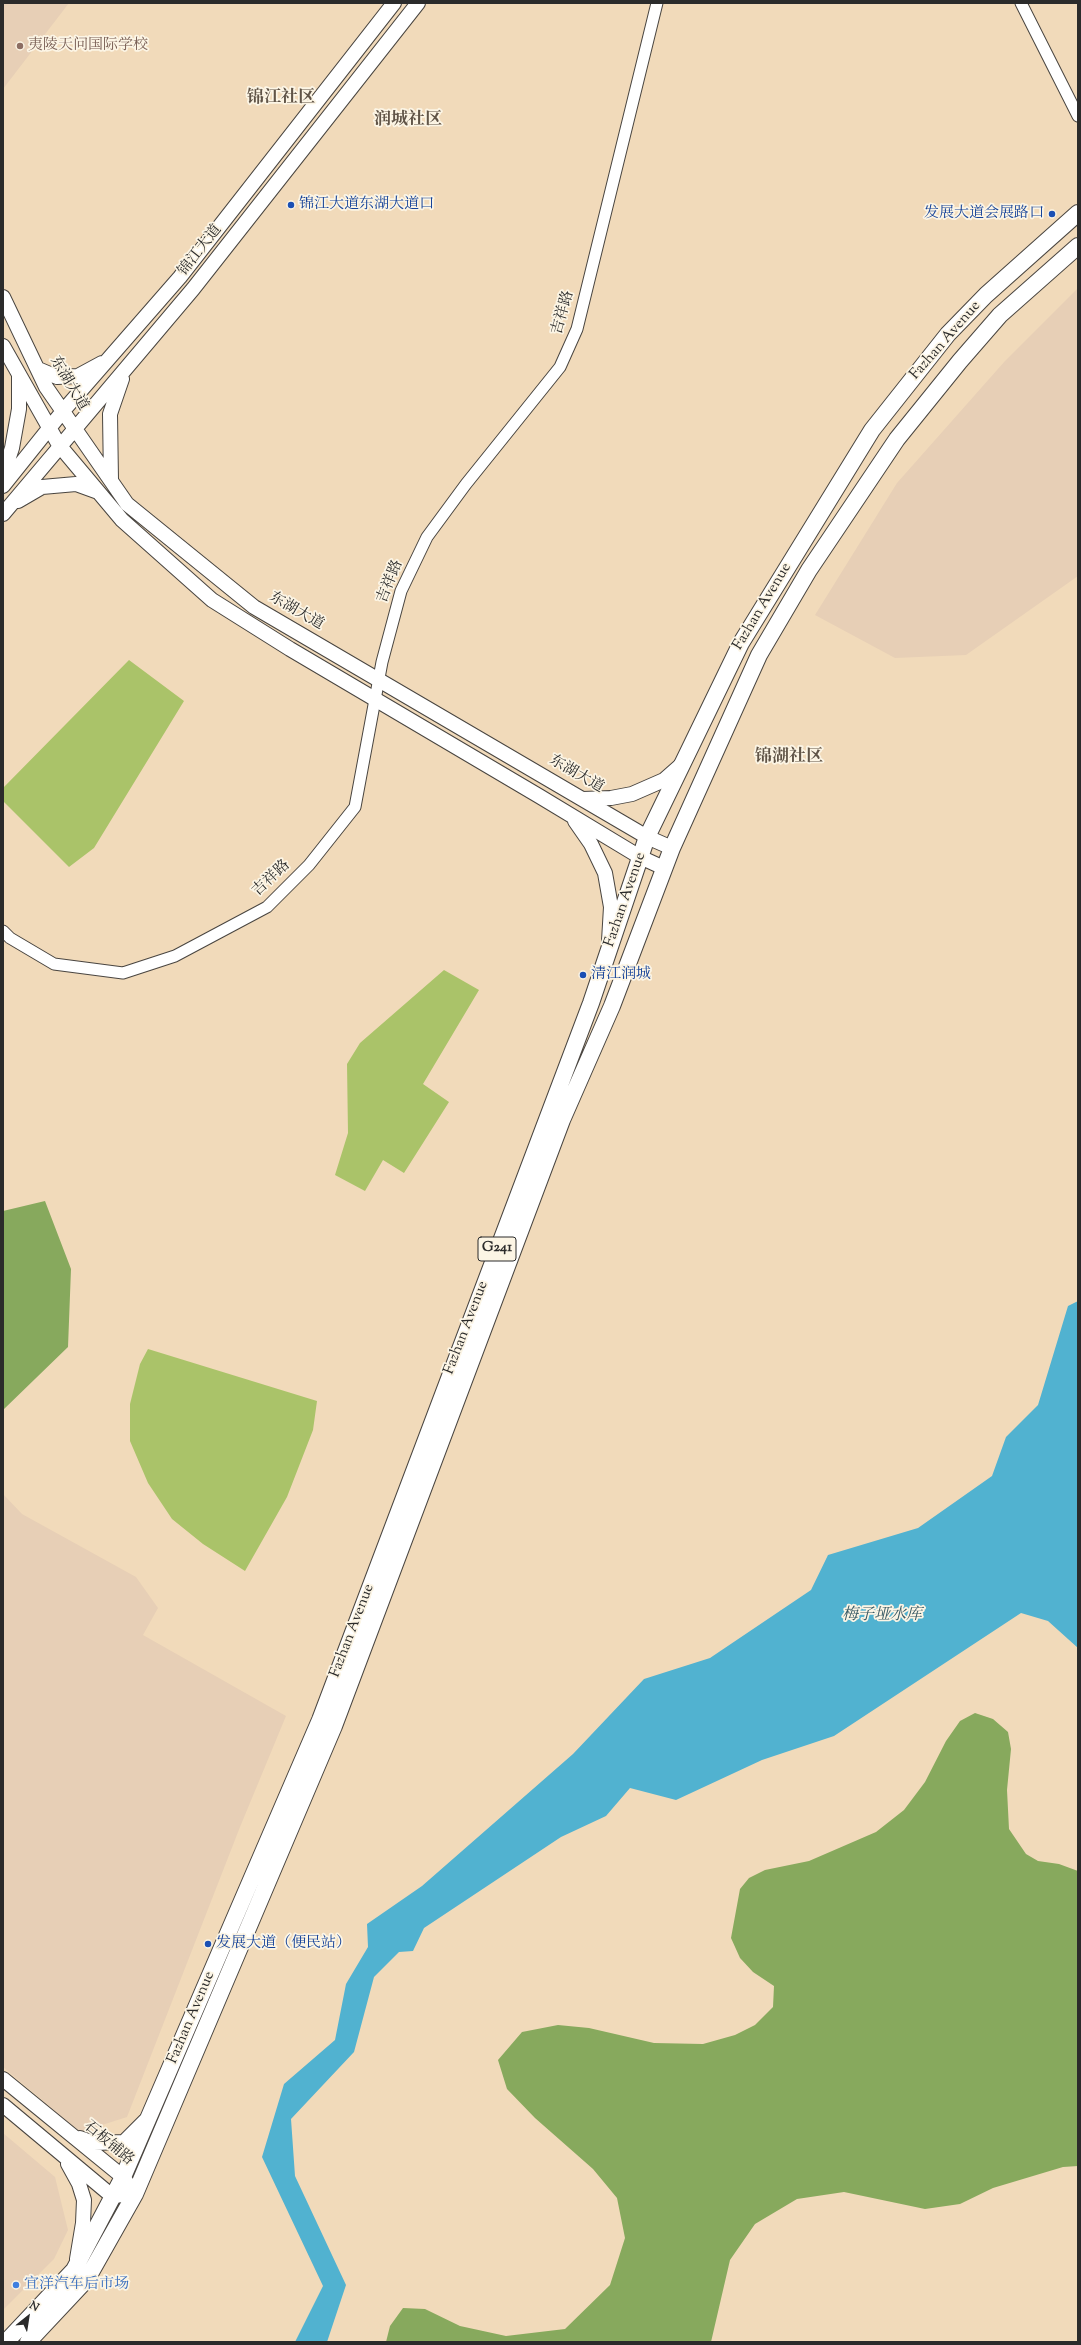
<!DOCTYPE html>
<html>
<head>
<meta charset="utf-8">
<style>
	body { margin:0 }
	#map { position:relative; width:1081px; height:2345px; overflow:hidden; background:#f1daba; font-family:"Sorts Mill Goudy",serif }
	canvas { display:block }
	.frame { position:absolute; inset:0; border:4px solid #2b2b2b; pointer-events:none }
	.north { position:absolute; left:8px; top:2297px; width:40px; height:40px; -webkit-text-stroke:3px #fcf5e5; paint-order:stroke; rotate:30deg; font-size:11px; font-weight:700; line-height:16px; text-align:center; color:#2b2b2b }
	.north::after { content:''; display:block; margin:auto; width:14px; height:18px; background:#2b2b2b; clip-path:polygon(50% 0,100% 100%,50% 72%,0 100%) }
</style>
</head>
<body>
<div id="map">
<canvas width="1081" height="2345"></canvas>
<div class="frame"></div>
<div class="north">N</div>
</div>
<script>
const ctx = document.querySelector('canvas').getContext('2d');
ctx.lineJoin = 'round';
function paint(path, color) {
  ctx.fillStyle = color;
  ctx.fill(path, 'evenodd');
}
function shape(rows) {
  const path = new Path2D();
  for (const r of rows) {
    path.moveTo(r[0], r[1]);
    for (let i = 2; i < r.length; i += 2) path.lineTo(r[i], r[i + 1]);
  }
  return path;
}
function stroke(path, color, width, dash) {
  ctx.strokeStyle = color;
  ctx.lineWidth = width;
  ctx.lineCap = dash ? 'butt' : 'round';
  ctx.setLineDash(dash || []);
  ctx.stroke(path);
}
function label(font, color, halo, rows, align = 'center') {
  ctx.font = font + ' "Sorts Mill Goudy","Noto Serif SC",serif';
  ctx.lineWidth = 3.5;
  ctx.setLineDash([]);
  ctx.textBaseline = 'middle';
  ctx.strokeStyle = halo;
  ctx.fillStyle = color;
  for (const [text, x, y, turn = 0] of rows) {
    ctx.save();
    ctx.translate(x, y);
    ctx.rotate((+turn || 0) * Math.PI / 180);
    ctx.textAlign = isNaN(turn) ? turn : align;
    if (halo) ctx.strokeText(text, 0, 0);
    ctx.fillText(text, 0, 0);
    ctx.restore();
  }
}
paint(shape([
	[3,3,69,3,3,89],
	[1078,288,1078,576,966,655,895,658,815,615,897,483,1005,361],
	[3,1494,22,1514,136,1577,158,1608,143,1635,286,1716,240,1827,127,2117,80,2132,3,2067],
	[3,2133,55,2177,68,2230,54,2259,3,2310]
]), '#e7cfb6');
paint(shape([
	[129,660,184,701,94,848,69,867,3,801,3,788],
	[444,970,479,990,423,1084,449,1102,404,1173,383,1160,365,1191,335,1175,348,1133,347,1064,360,1043],
	[148,1349,317,1401,313,1430,287,1497,245,1571,203,1544,172,1519,148,1483,130,1441,130,1404,140,1364]
]), '#aac369');
paint(shape([
	[45,1201,71,1269,68,1347,3,1410,3,1211],
	[975,1713,993,1719,1008,1732,1011,1749,1007,1790,1009,1829,1026,1854,1038,1861,1059,1864,1078,1871,1078,2166,1063,2167,993,2188,960,2204,925,2209,844,2192,797,2199,755,2224,730,2260,711,2342,386,2342,390,2326,403,2308,425,2309,460,2326,506,2336,565,2329,610,2285,625,2238,617,2198,593,2169,535,2118,507,2089,498,2060,522,2032,558,2025,589,2028,654,2043,703,2044,735,2035,755,2025,773,2007,774,1986,753,1972,740,1958,731,1938,740,1889,749,1878,765,1870,809,1861,876,1832,904,1810,925,1782,946,1741,960,1721]
]), '#87a95d');
paint(shape([
	[1078,1301,1078,1648,1048,1621,1021,1613,834,1736,762,1760,676,1800,630,1788,606,1816,561,1837,424,1928,413,1951,399,1952,374,1977,354,2052,291,2119,295,2176,346,2285,327,2342,295,2342,323,2286,262,2157,284,2084,335,2040,346,1984,368,1947,367,1924,422,1886,573,1754,644,1679,710,1658,811,1590,828,1555,918,1528,992,1476,1006,1437,1038,1405,1068,1306]
]), '#51b2d0');
const minor = shape([
	[1021,3,1078,116],
	[3,931,10,938,54,964,123,973,175,956,267,907,309,865,355,807,382,662,401,591,427,537,466,484,560,367,577,329,657,3]
]);
const major = shape([
	[3,297,46,387,127,504,254,607,647,837,672,848],
	[3,346,59,445,122,520,212,600,290,649,539,796,640,857,664,868],
	[38,369,57,377,78,376,102,363],
	[3,475,12,448,19,409,19,376],
	[111,480,110,414,122,379],
	[3,486,63,411,180,277,394,3],
	[18,501,42,487,76,484,98,492],
	[3,514,193,289,418,3],
	[583,799,611,798,632,794,664,780,681,765],
	[575,821,591,844,605,873,611,907,609,941],
	[3,2079,123,2177,135,2194,112,2196,3,2105],
	[80,2138,94,2143,124,2142,145,2121],
	[68,2164,79,2184,84,2200,83,2223,77,2259]
]);
const highway = shape([
	[6,2342,74,2270,123,2177,320,1720,591,1003,647,837,741,643,872,430,948,334,986,295,1078,213],
	[28,2342,87,2279,135,2194,334,1726,562,1120,612,1006,672,848,759,655,809,570,897,439,960,361,1000,315,1078,246]
]);
stroke(minor, '#494540', 13);
stroke(major, '#494540', 16);
stroke(highway, '#494540', 18);
stroke(minor, '#fff', 11);
stroke(major, '#fff', 14);
stroke(highway, '#fff', 16);
for (const [x, y, r, color] of [
	[20,46,4,"#8d6e63"],
	[291,205,4,"#1a4fb4"],
	[1052,214,4,"#1a4fb4"],
	[583,975,4,"#1a4fb4"],
	[208,1944,4,"#1a4fb4"],
	[16,2285,4,"#3f7fe0"]
]) {
  const dot = new Path2D();
  dot.arc(x, y, r, 0, 2 * Math.PI);
  ctx.fillStyle = color;
  ctx.fill(dot);
  stroke(dot, '#fcf5e5', 1.5);
}
for (const [x, y, w] of [
	[497,1249,38]
]) {
  const box = new Path2D();
  box.roundRect(x - w / 2, y - 12, w, 24, 3);
  ctx.fillStyle = '#fcf5e5';
  ctx.fill(box);
  stroke(box, '#2b2b2b', 1);
}
label('bold 14px', '#2b2b2b', null, [
	["G241",497,1249]
]);
label('15px', '#785e54', '#fcf5e5', [
	["夷陵天问国际学校",28,46]
], 'left');
label('15px', '#164399', '#fcf5e5', [
	["锦江大道东湖大道口",299,205],
	["发展大道会展路口",1044,214,"right"],
	["清江润城",591,975],
	["发展大道（便民站）",216,1944]
], 'left');
label('15px', '#2b2b2b', '#fcf5e5', [
	["锦江大道",201,251,-52],
	["吉祥路",564,313,-74],
	["Fazhan Avenue",946,341,-49],
	["东湖大道",68,384,59],
	["吉祥路",391,582,-68],
	["Fazhan Avenue",763,607,-59],
	["东湖大道",296,612,30],
	["东湖大道",576,775,30],
	["吉祥路",272,879,-43],
	["Fazhan Avenue",626,900,-71],
	["Fazhan Avenue",467,1328,-69],
	["Fazhan Avenue",353,1631,-69],
	["Fazhan Avenue",192,2018,-67],
	["石板铺路",108,2144,40]
]);
label('15px', '#366cbe', '#fcf5e5', [
	["宜洋汽车后市场",24,2285]
], 'left');
label('italic 16px', '#385a65', '#fcf5e5', [
	["梅子垭水库",882,1616]
]);
label('bold 17px', '#605447', '#fcf5e5', [
	["锦江社区",281,99],
	["润城社区",408,121],
	["锦湖社区",789,758]
]);
</script>
</body>
</html>
